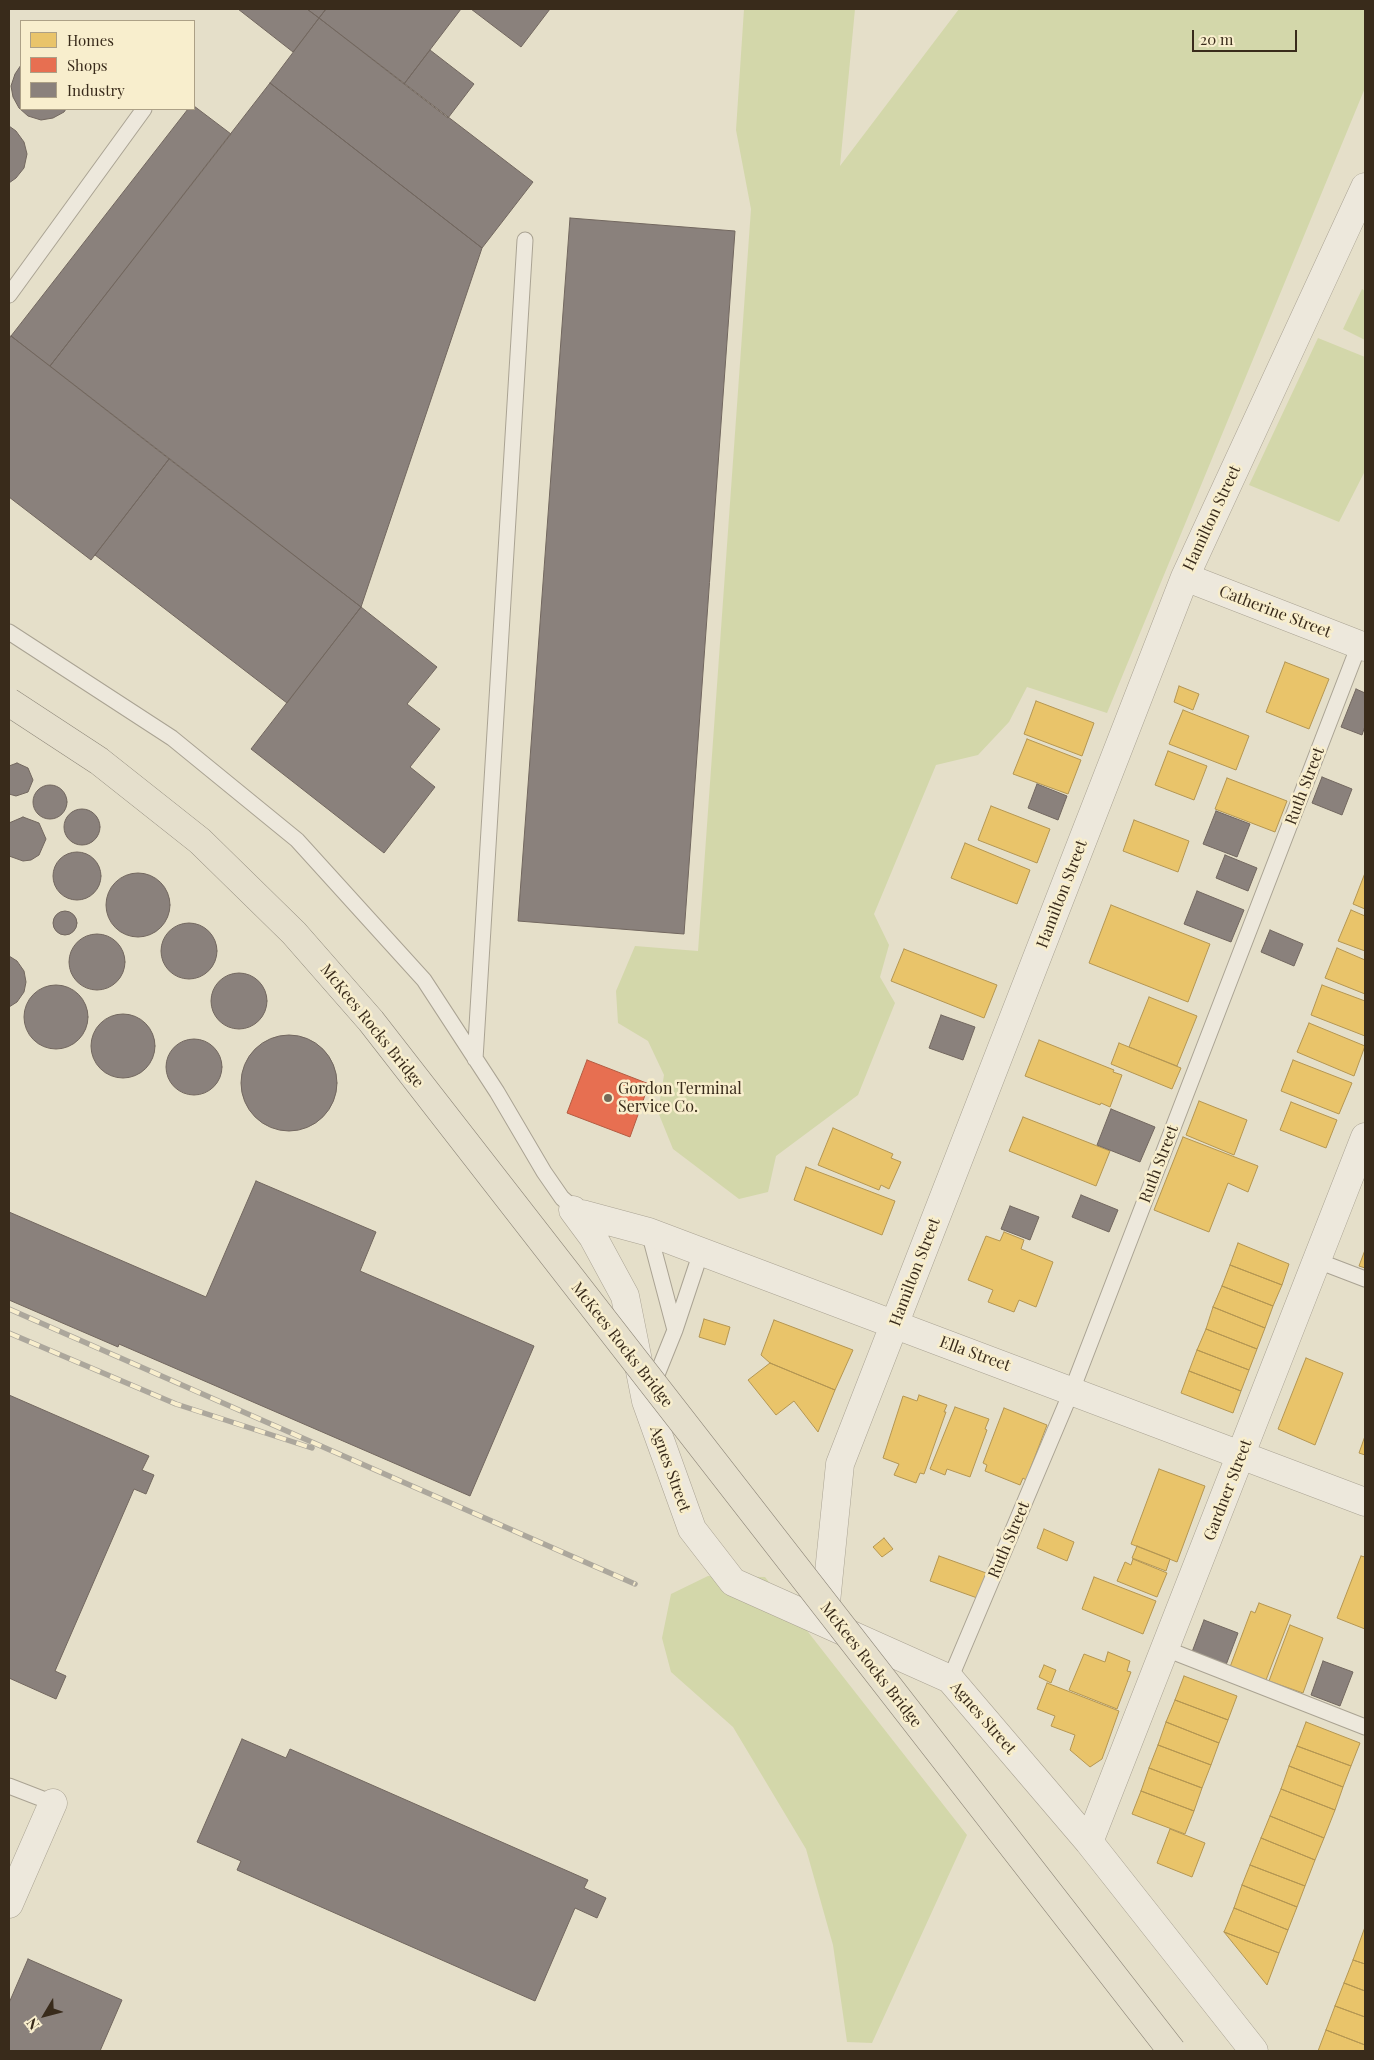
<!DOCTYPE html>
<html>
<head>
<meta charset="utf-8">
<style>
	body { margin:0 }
	#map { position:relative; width:1374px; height:2060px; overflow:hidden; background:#e5dfc9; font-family:"Playfair Display",serif }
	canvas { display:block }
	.frame { position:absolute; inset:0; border:10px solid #392b1b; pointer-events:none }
	.legend { position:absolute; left:20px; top:20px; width:175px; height:90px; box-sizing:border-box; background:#f8eecd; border:1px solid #aca086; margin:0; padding:6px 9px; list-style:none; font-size:15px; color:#392b1b }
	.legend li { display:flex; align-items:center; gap:10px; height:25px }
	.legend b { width:25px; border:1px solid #aca086 }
	.north { position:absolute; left:20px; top:1990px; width:50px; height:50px; -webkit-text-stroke:4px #f8eecd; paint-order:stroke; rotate:233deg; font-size:14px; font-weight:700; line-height:20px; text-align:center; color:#392b1b }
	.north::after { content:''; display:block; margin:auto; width:18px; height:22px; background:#392b1b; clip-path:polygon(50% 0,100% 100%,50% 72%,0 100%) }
	.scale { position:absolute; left:1192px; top:30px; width:105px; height:22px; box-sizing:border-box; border:2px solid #392b1b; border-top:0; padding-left:6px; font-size:15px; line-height:18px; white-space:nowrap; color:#392b1b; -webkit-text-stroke:4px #f8eecd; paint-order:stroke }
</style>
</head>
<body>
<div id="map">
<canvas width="1374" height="2060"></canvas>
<div class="frame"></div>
<ul class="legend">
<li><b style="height:14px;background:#e9c46a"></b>Homes</li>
<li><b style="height:14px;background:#e76f51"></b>Shops</li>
<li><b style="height:14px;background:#8a817c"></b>Industry</li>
</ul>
<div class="north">N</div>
<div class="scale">20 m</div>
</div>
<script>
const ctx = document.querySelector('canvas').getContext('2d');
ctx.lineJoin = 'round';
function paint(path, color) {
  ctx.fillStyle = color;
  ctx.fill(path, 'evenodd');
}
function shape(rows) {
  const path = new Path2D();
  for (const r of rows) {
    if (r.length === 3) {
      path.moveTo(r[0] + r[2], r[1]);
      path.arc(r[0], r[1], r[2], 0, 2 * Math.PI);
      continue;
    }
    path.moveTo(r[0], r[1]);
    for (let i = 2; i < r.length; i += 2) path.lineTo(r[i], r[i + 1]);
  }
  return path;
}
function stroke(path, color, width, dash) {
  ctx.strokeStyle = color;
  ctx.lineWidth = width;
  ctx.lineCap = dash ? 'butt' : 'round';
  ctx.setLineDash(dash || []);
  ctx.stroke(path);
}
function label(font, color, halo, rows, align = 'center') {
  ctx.font = font + ' "Playfair Display",serif';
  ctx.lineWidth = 5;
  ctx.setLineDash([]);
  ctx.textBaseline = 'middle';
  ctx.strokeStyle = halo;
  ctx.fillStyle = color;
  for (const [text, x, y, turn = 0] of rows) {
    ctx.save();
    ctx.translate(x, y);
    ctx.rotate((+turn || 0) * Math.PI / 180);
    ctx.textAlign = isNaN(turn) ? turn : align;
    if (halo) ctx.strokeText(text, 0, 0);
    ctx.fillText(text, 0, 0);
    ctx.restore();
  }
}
paint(shape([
	[744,9,855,9,840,166,959,9,1365,9,1365,88,1107,713,1027,687,1009,722,978,755,936,765,874,914,889,945,880,977,895,1003,858,1095,776,1156,768,1192,739,1199,673,1149,658,1112,664,1075,648,1041,618,1023,616,991,635,946,698,951,751,209,736,130],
	[1362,289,1365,291,1365,340,1343,329],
	[1318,338,1365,357,1365,471,1339,522,1249,485],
	[708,1576,765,1577,967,1835,872,2043,847,2042,833,1945,806,1849,733,1727,671,1672,662,1638,671,1594]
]), '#d3d7aa');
const homes = shape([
	[1285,662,1329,679,1309,729,1266,712,1285,662],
	[1179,686,1199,694,1193,710,1174,702,1179,686],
	[1036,701,1094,723,1082,756,1024,734,1036,701],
	[1183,710,1249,736,1236,770,1169,744,1183,710],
	[1027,739,1081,760,1068,794,1013,774,1027,739],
	[1168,751,1207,766,1194,800,1155,785,1168,751],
	[1227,778,1287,801,1275,832,1215,809,1227,778],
	[991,806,1050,829,1037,863,978,840,991,806],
	[1134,820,1189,841,1178,872,1123,851,1134,820],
	[965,843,1030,870,1017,904,951,878,965,843],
	[1365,873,1365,909,1353,904,1365,873],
	[1111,905,1210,944,1188,1002,1089,963,1111,905],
	[1351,910,1365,916,1365,951,1338,941,1351,910],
	[1337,948,1365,960,1365,994,1325,978,1337,948],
	[904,949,997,985,984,1018,891,981,904,949],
	[1322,985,1365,1001,1365,1036,1311,1015,1322,985],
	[1149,997,1197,1016,1177,1066,1129,1047,1149,997],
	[1309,1023,1365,1046,1354,1076,1297,1052,1309,1023],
	[1039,1040,1114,1070,1113,1072,1122,1075,1110,1107,1101,1103,1100,1105,1025,1076,1039,1040],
	[1119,1043,1181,1068,1172,1089,1111,1064,1119,1043],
	[1293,1060,1352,1083,1339,1114,1281,1091,1293,1060],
	[1199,1101,1247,1120,1234,1155,1186,1135,1199,1101],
	[1291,1102,1337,1120,1326,1148,1280,1130,1291,1102],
	[1023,1117,1110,1151,1096,1186,1009,1151,1023,1117],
	[833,1128,893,1154,891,1158,901,1162,889,1189,881,1185,879,1190,818,1165,833,1128],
	[1183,1137,1258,1166,1248,1192,1228,1183,1209,1232,1154,1210,1183,1137],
	[806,1167,895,1201,882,1235,794,1200,806,1167],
	[1004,1232,1024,1240,1021,1249,1053,1262,1036,1307,1019,1300,1014,1312,988,1302,993,1290,968,1280,986,1236,1000,1241,1004,1232],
	[1238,1243,1289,1264,1282,1285,1230,1265,1238,1243],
	[1365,1250,1365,1268,1359,1266,1365,1250],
	[1230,1265,1282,1285,1273,1306,1222,1286,1230,1265],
	[1222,1286,1273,1306,1265,1328,1213,1307,1222,1286],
	[1213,1307,1265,1328,1257,1349,1206,1329,1213,1307],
	[704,1319,730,1327,725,1345,699,1337,704,1319],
	[774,1320,853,1350,835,1390,770,1363,761,1355,774,1320],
	[1206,1329,1257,1349,1249,1370,1197,1350,1206,1329],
	[1197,1350,1249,1370,1241,1391,1189,1371,1197,1350],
	[1306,1358,1343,1373,1315,1445,1278,1429,1306,1358],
	[770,1363,835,1390,818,1432,794,1401,776,1415,748,1380,770,1363],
	[1189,1371,1241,1391,1233,1413,1181,1393,1189,1371],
	[919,1395,947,1405,944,1412,946,1412,924,1474,920,1473,916,1483,894,1475,899,1464,883,1458,903,1396,917,1401,919,1395],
	[955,1407,989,1419,985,1429,987,1430,970,1477,947,1469,945,1475,930,1469,955,1407],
	[1004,1408,1047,1425,1026,1480,1023,1478,1020,1485,985,1471,987,1465,983,1463,1004,1408],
	[1365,1436,1365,1455,1359,1453,1365,1436],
	[1159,1469,1205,1486,1177,1562,1131,1544,1159,1469],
	[1044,1529,1074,1542,1067,1561,1037,1548,1044,1529],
	[884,1538,893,1549,882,1557,873,1547,884,1538],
	[1137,1546,1170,1559,1166,1571,1132,1558,1137,1546],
	[939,1556,989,1574,980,1599,930,1581,939,1556],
	[1361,1556,1365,1557,1365,1629,1337,1618,1361,1556],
	[1133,1559,1167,1573,1157,1597,1117,1581,1125,1562,1131,1565,1133,1559],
	[1094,1577,1156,1601,1143,1634,1082,1609,1094,1577],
	[1259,1603,1291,1615,1266,1680,1230,1667,1251,1611,1255,1613,1259,1603],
	[1290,1625,1323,1638,1303,1693,1269,1681,1290,1625],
	[1108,1652,1130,1661,1127,1671,1131,1672,1117,1709,1069,1690,1084,1654,1105,1662,1108,1652],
	[1044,1665,1056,1670,1051,1683,1039,1677,1044,1665],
	[1184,1676,1237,1696,1228,1720,1175,1700,1184,1676],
	[1047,1683,1119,1711,1102,1759,1090,1767,1070,1750,1075,1735,1051,1726,1055,1716,1037,1709,1047,1683],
	[1175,1700,1228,1720,1219,1743,1166,1722,1175,1700],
	[1166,1722,1219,1743,1211,1765,1158,1745,1166,1722],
	[1306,1722,1360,1743,1351,1766,1297,1746,1306,1722],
	[1158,1745,1211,1765,1202,1788,1149,1768,1158,1745],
	[1297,1746,1351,1766,1343,1787,1289,1766,1297,1746],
	[1289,1766,1343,1787,1335,1810,1281,1789,1289,1766],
	[1149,1768,1202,1788,1194,1811,1141,1791,1149,1768],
	[1281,1789,1335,1810,1324,1838,1270,1816,1281,1789],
	[1141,1791,1194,1811,1185,1834,1132,1814,1141,1791],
	[1270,1816,1324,1838,1315,1860,1261,1838,1270,1816],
	[1170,1829,1205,1843,1192,1877,1157,1863,1170,1829],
	[1261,1838,1315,1860,1305,1886,1250,1865,1261,1838],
	[1250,1865,1305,1886,1297,1907,1242,1885,1250,1865],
	[1242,1885,1297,1907,1288,1930,1234,1908,1242,1885],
	[1234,1908,1288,1930,1279,1953,1224,1932,1234,1908],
	[1365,1927,1365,1964,1353,1960,1365,1927],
	[1224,1932,1279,1953,1267,1985,1224,1932],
	[1353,1960,1365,1964,1365,1991,1344,1983,1353,1960],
	[1344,1983,1365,1991,1365,2017,1335,2006,1344,1983],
	[1335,2006,1365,2017,1365,2045,1326,2030,1335,2006],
	[1326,2030,1365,2045,1365,2051,1318,2051,1326,2030]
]);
paint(homes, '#e9c46a');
stroke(homes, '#b49652', 1);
const shops = shape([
	[587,1060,649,1084,630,1137,567,1113,587,1060]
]);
paint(shops, '#e76f51');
stroke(shops, '#b35b41', 1);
const industry = shape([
	[238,9,307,9,319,18,293,52,238,9],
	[307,9,326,9,319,18,307,9],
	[326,9,461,9,404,84,319,18,326,9],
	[471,9,550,9,521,47,471,9],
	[319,18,533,182,482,248,270,83,319,18],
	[430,50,474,84,448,118,404,84,430,50],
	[21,65,21,109,66,109,64,112,53,118,41,120,28,116,19,108,13,97,11,86,15,74,21,65],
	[270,83,482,248,361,607,50,366,270,83],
	[194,106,231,134,50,366,11,336,188,109,194,109,194,106],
	[9,126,16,131,24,142,27,154,24,168,16,178,9,183,9,126],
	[570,218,735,231,684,934,518,921,570,218],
	[11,336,169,459,91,560,9,497,9,339,11,336],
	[169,459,361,607,287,703,95,555,169,459],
	[361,607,437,667,407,704,440,729,410,767,435,787,384,853,251,749,361,607],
	[1356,689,1365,693,1365,726,1362,735,1341,727,1356,689],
	[17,763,28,768,33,780,28,792,16,796,9,794,9,766,17,763],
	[1322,777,1352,789,1342,815,1312,803,1322,777],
	[1037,784,1067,796,1058,820,1028,808,1037,784],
	[50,802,17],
	[82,827,18],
	[1216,811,1250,824,1237,857,1203,844,1216,811],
	[23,817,39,823,46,839,39,855,31,860,23,861,9,856,9,823,23,817],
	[77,876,24],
	[1225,855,1257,868,1248,891,1216,878,1225,855],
	[138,905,32],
	[1197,891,1244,910,1231,942,1184,924,1197,891],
	[65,923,12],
	[189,951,28],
	[1270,930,1303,944,1294,966,1261,952,1270,930],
	[97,962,28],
	[9,956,17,961,24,971,26,982,24,992,17,1002,9,1007,9,956],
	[239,1001,28],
	[56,1017,32],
	[123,1046,32],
	[941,1015,975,1027,963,1060,929,1048,941,1015],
	[289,1083,48],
	[194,1067,28],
	[1111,1109,1155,1127,1140,1162,1097,1145,1111,1109],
	[256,1181,376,1232,360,1271,534,1346,470,1496,119,1344,118,1347,9,1300,9,1212,206,1297,256,1181],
	[1081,1195,1118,1210,1109,1232,1072,1217,1081,1195],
	[1010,1206,1039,1217,1030,1240,1001,1229,1010,1206],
	[9,1395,149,1456,142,1470,154,1475,146,1494,134,1489,55,1671,66,1676,56,1699,9,1678,9,1395],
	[1204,1620,1238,1633,1226,1665,1192,1652,1204,1620],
	[1323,1661,1353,1672,1340,1706,1311,1695,1323,1661],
	[242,1739,286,1758,290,1749,588,1880,584,1888,606,1898,597,1918,575,1908,535,2001,237,1870,241,1861,197,1842,242,1739],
	[28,1959,122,2000,100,2051,9,2051,9,2003,28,1959]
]);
paint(industry, '#8a817c');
stroke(industry, '#72675f', 1);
const service = shape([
	[9,295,144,109],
	[9,632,172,738,297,840,424,980,497,1092,544,1172,562,1198,578,1212],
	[475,1059,525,240],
	[649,1232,675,1330],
	[1318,1261,1365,1279],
	[652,1387,675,1330,701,1252],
	[1166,1649,1365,1727],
	[950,1679,1072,1390,1359,645],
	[9,1786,53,1803]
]);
const minor = shape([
	[1185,577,1365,647],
	[573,1210,593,1237,625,1296,646,1401,692,1529,733,1582,950,1679,1089,1842,1254,2051],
	[582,1214,649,1232,1365,1502],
	[824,1622,840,1464,1185,577,1365,187],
	[1089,1842,1365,1137],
	[9,1904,53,1803]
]);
stroke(service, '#aaa393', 17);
stroke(minor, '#aaa393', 29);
stroke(service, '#ede8dc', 15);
stroke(minor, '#ede8dc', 28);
const rail = shape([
	[9,1309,635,1584],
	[9,1333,176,1404,312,1448]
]);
stroke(rail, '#aca79c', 5.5);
stroke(rail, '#f8eecd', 4, [11]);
const primaryBridge = shape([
	[9,702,99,761,200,841,294,933,371,1021,1172,2051]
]);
stroke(primaryBridge, '#8f887a', 29, []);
stroke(primaryBridge, '#e5dfcc', 28);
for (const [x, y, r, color] of [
	[608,1098,5,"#756a58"]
]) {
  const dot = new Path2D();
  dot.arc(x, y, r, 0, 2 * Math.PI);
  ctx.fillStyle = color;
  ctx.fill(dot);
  stroke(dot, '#f8eecd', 2);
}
label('16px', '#392b1b', '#f8eecd', [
	["Hamilton Street",1212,518,-65],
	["Catherine Street",1275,612,21],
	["Ruth Street",1305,786,-69],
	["Hamilton Street",1062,894,-69],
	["McKees Rocks Bridge",372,1026,51],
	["Ruth Street",1159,1164,-69],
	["Hamilton Street",915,1272,-69],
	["McKees Rocks Bridge",622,1345,52],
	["Ella Street",975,1354,20],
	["Agnes Street",670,1469,70],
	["Gardner Street",1228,1490,-69],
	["Ruth Street",1009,1540,-67],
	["McKees Rocks Bridge",871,1665,52],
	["Agnes Street",983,1718,49]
]);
label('16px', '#392b1b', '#f8eecd', [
	["Gordon Terminal",618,1089],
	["Service Co.",618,1107]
], 'left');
</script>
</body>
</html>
